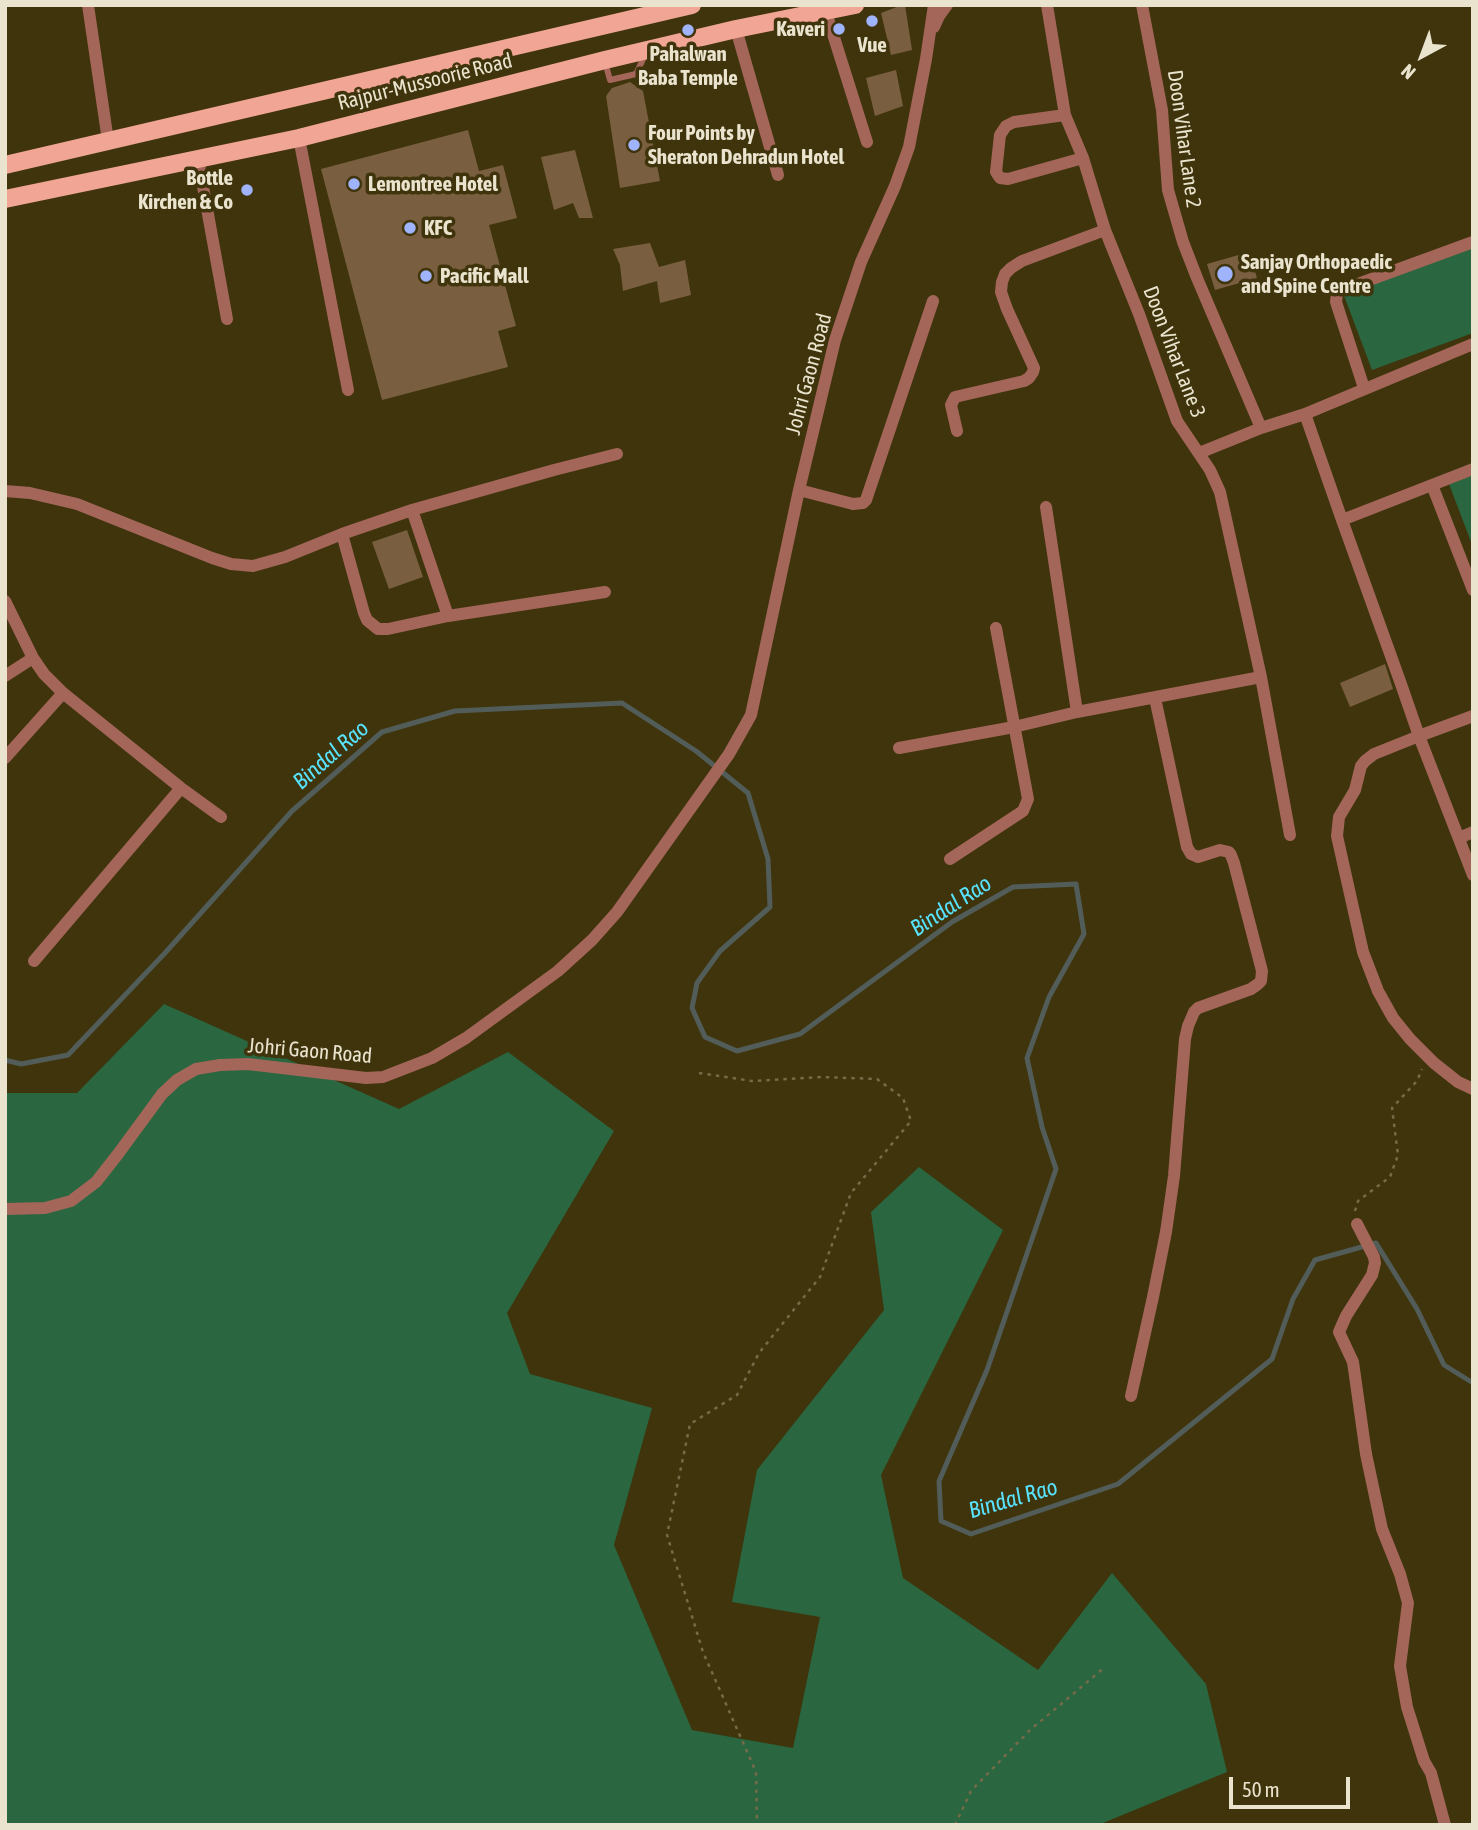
<!DOCTYPE html>
<html>
<head>
<meta charset="utf-8">
<style>
	body { margin:0 }
	#map { position:relative; width:1478px; height:1830px; overflow:hidden; background:#3f340c; font-family:"Asap Condensed",sans-serif }
	canvas { display:block }
	.frame { position:absolute; inset:0; border:7px solid #eae4cf; pointer-events:none }
	.north { position:absolute; left:1387px; top:21px; width:70px; height:70px; -webkit-text-stroke:5px #3f340c; paint-order:stroke; rotate:221deg; font-size:19px; font-weight:700; line-height:28px; text-align:center; color:#eae4cf }
	.north::after { content:''; display:block; margin:auto; width:24px; height:32px; background:#eae4cf; clip-path:polygon(50% 0,100% 100%,50% 72%,0 100%) }
	.scale { position:absolute; left:1229px; top:1777px; width:121px; height:32px; box-sizing:border-box; border:4px solid #eae4cf; border-top:0; padding-left:9px; font-size:21px; line-height:24px; white-space:nowrap; color:#eae4cf; -webkit-text-stroke:5px #3f340c; paint-order:stroke }
</style>
</head>
<body>
<div id="map">
<canvas width="1478" height="1830"></canvas>
<div class="frame"></div>
<div class="north">N</div>
<div class="scale">50 m</div>
</div>
<script>
const ctx = document.querySelector('canvas').getContext('2d');
ctx.lineJoin = 'round';
function paint(path, color) {
  ctx.fillStyle = color;
  ctx.fill(path, 'evenodd');
}
function shape(rows) {
  const path = new Path2D();
  for (const r of rows) {
    path.moveTo(r[0], r[1]);
    for (let i = 2; i < r.length; i += 2) path.lineTo(r[i], r[i + 1]);
  }
  return path;
}
function stroke(path, color, width, dash) {
  ctx.strokeStyle = color;
  ctx.lineWidth = width;
  ctx.lineCap = dash ? 'butt' : 'round';
  ctx.setLineDash(dash || []);
  ctx.stroke(path);
}
function label(font, color, halo, rows, align = 'center') {
  ctx.font = font + ' "Asap Condensed",sans-serif';
  ctx.lineWidth = 7;
  ctx.setLineDash([]);
  ctx.textBaseline = 'middle';
  ctx.strokeStyle = halo;
  ctx.fillStyle = color;
  for (const [text, x, y, turn = 0] of rows) {
    ctx.save();
    ctx.translate(x, y);
    ctx.rotate((+turn || 0) * Math.PI / 180);
    ctx.textAlign = isNaN(turn) ? turn : align;
    if (halo) ctx.strokeText(text, 0, 0);
    ctx.fillText(text, 0, 0);
    ctx.restore();
  }
}
paint(shape([
	[1471,245,1473,249,1473,333,1372,370,1343,293],
	[1473,475,1473,547,1449,484],
	[164,1004,399,1109,508,1052,614,1131,507,1313,530,1374,652,1408,614,1545,692,1730,793,1748,820,1617,732,1602,757,1470,884,1310,871,1212,919,1167,1003,1230,881,1475,903,1578,1038,1670,1112,1573,1206,1684,1227,1772,1098,1825,5,1825,5,1093,77,1093]
]), '#2a663f');
stroke(shape([
	[5,1060,21,1064,68,1055,165,953,292,811,382,732,455,711,622,703,696,751,748,793,768,859,770,907,720,951,697,983,692,1008,705,1037,737,1051,800,1034,952,922,1013,887,1076,884,1084,934,1049,997,1027,1058,1042,1127,1056,1169,987,1370,939,1481,941,1521,971,1534,1118,1484,1272,1359,1293,1299,1315,1260,1376,1243,1417,1309,1444,1365,1473,1383]
]), '#525d59', 5);
paint(shape([
	[902,5,905,5,912,50,891,55,881,13],
	[896,70,903,106,875,116,866,78],
	[630,82,643,91,660,181,620,188,606,96,612,88],
	[468,130,479,171,503,165,517,218,489,225,516,326,498,331,508,367,382,400,321,169],
	[575,150,593,218,579,218,573,203,554,210,541,157],
	[650,243,659,267,685,260,691,295,660,303,657,281,623,291,620,265,613,249],
	[1249,252,1257,278,1215,290,1207,264],
	[407,530,423,577,389,589,372,542],
	[1385,664,1393,689,1350,707,1340,683]
]), '#795f3f');
stroke(shape([
	[699,1073,752,1081,822,1077,877,1079,903,1098,911,1121,851,1193,820,1277,759,1353,737,1395,690,1424,667,1535,703,1652,756,1772,757,1825],
	[1355,1211,1358,1201,1390,1177,1398,1155,1392,1108,1417,1081,1422,1069],
	[955,1825,971,1791,1029,1731,1105,1667]
]), '#746b49', 2.5, [3.5, 5]);
stroke(shape([
	[605,62,610,80,636,74,645,55]
]), '#a36659', 6);
stroke(shape([
	[88,5,108,141],
	[1047,5,1065,115,1083,158,1105,230,1139,314,1177,421,1210,470,1220,492,1261,677,1290,835],
	[1142,5,1162,110,1168,190,1183,242,1197,278,1261,428,1305,414],
	[826,12,867,142],
	[934,27,939,16,947,5],
	[736,29,778,175],
	[1065,115,1014,122,1006,126,1000,135,996,172,1000,178,1008,179,1083,158],
	[299,138,348,390],
	[198,159,227,319],
	[1364,388,1336,302,1337,293,1339,291,1473,242],
	[957,431,951,405,955,397,1024,381,1029,378,1033,372,1034,368,1007,309,1001,292,1002,282,1005,274,1011,268,1022,261,1105,230],
	[1199,453,1261,428],
	[1473,469,1342,520,1401,684,1419,736,1374,754,1365,761,1361,766,1355,790,1339,817,1337,836,1363,952,1378,991,1393,1018,1410,1039,1434,1063,1458,1082,1473,1089],
	[1432,485,1473,590],
	[799,490,853,504,863,503,866,500,933,301],
	[5,491,30,493,77,504,212,558,231,564,253,566,285,557,342,534,412,510,554,470,617,454],
	[1046,507,1077,712,1261,677],
	[412,510,448,616],
	[1342,520,1305,414,1473,344],
	[342,534,364,613,367,620,378,629,388,629,448,616,605,592],
	[5,601,33,658,44,674,63,693,181,788,221,817],
	[5,676,33,658],
	[1473,716,1419,736,1473,875],
	[899,748,1014,727,1077,712],
	[5,758,63,693],
	[1459,838,1473,832],
	[950,859,1023,811,1028,799,996,628],
	[34,961,181,788],
	[5,1209,45,1208,71,1201,96,1182,118,1154,162,1094,177,1080,196,1069,220,1065,248,1064,366,1078,383,1077,432,1058,466,1038,558,971,592,940,617,912,729,754,751,715,799,490,835,340,861,262,895,186,909,147,926,59,934,5],
	[1357,1224,1374,1257,1375,1263,1372,1275,1346,1316,1339,1332,1353,1362,1366,1454,1382,1529,1400,1574,1408,1603,1400,1666,1407,1707,1424,1761,1431,1773,1445,1825],
	[1131,1396,1153,1297,1166,1232,1174,1176,1185,1039,1188,1026,1194,1012,1198,1008,1251,989,1258,984,1261,981,1262,971,1234,863,1231,855,1229,852,1220,850,1198,857,1191,854,1187,847,1155,698]
]), '#a36659', 12);
stroke(shape([
	[5,165,692,5],
	[5,199,299,138,605,60,736,29,855,5]
]), '#f1a595', 18);
for (const [x, y, r, color] of [
	[872,21,7,"#a0b3fd"],
	[839,29,7,"#a0b3fd"],
	[688,30,7,"#a0b3fd"],
	[634,145,7,"#a0b3fd"],
	[354,184,7,"#a0b3fd"],
	[247,190,7,"#a0b3fd"],
	[410,228,7,"#a0b3fd"],
	[1225,274,9,"#a0b3fd"],
	[426,276,7,"#a0b3fd"]
]) {
  const dot = new Path2D();
  dot.arc(x, y, r, 0, 2 * Math.PI);
  ctx.fillStyle = color;
  ctx.fill(dot);
  stroke(dot, '#3f340c', 2.5);
}
label('bold 21px', '#eae4cf', '#3f340c', [
	["Kaveri",825,29,"right"],
	["Vue",872,45,"center"],
	["Pahalwan",688,54,"center"],
	["Baba Temple",688,78,"center"],
	["Four Points by",648,133],
	["Sheraton Dehradun Hotel",648,157],
	["Bottle",233,178,"right"],
	["Kirchen & Co",233,202,"right"],
	["Lemontree Hotel",368,184],
	["KFC",424,228],
	["Sanjay Orthopaedic",1241,262],
	["and Spine Centre",1241,286],
	["Pacific Mall",440,276]
], 'left');
label('21px', '#eae4cf', '#3f340c', [
	["Rajpur-Mussoorie Road",425,82,-14],
	["Doon Vihar Lane 2",1184,139,82],
	["Doon Vihar Lane 3",1174,352,69],
	["Johri Gaon Road",809,374,-75],
	["Johri Gaon Road",310,1051,5]
]);
label('italic 23px', '#58e2fc', '#3f340c', [
	["Bindal Rao",331,755,-41],
	["Bindal Rao",951,906,-33],
	["Bindal Rao",1013,1499,-16]
]);
</script>
</body>
</html>
